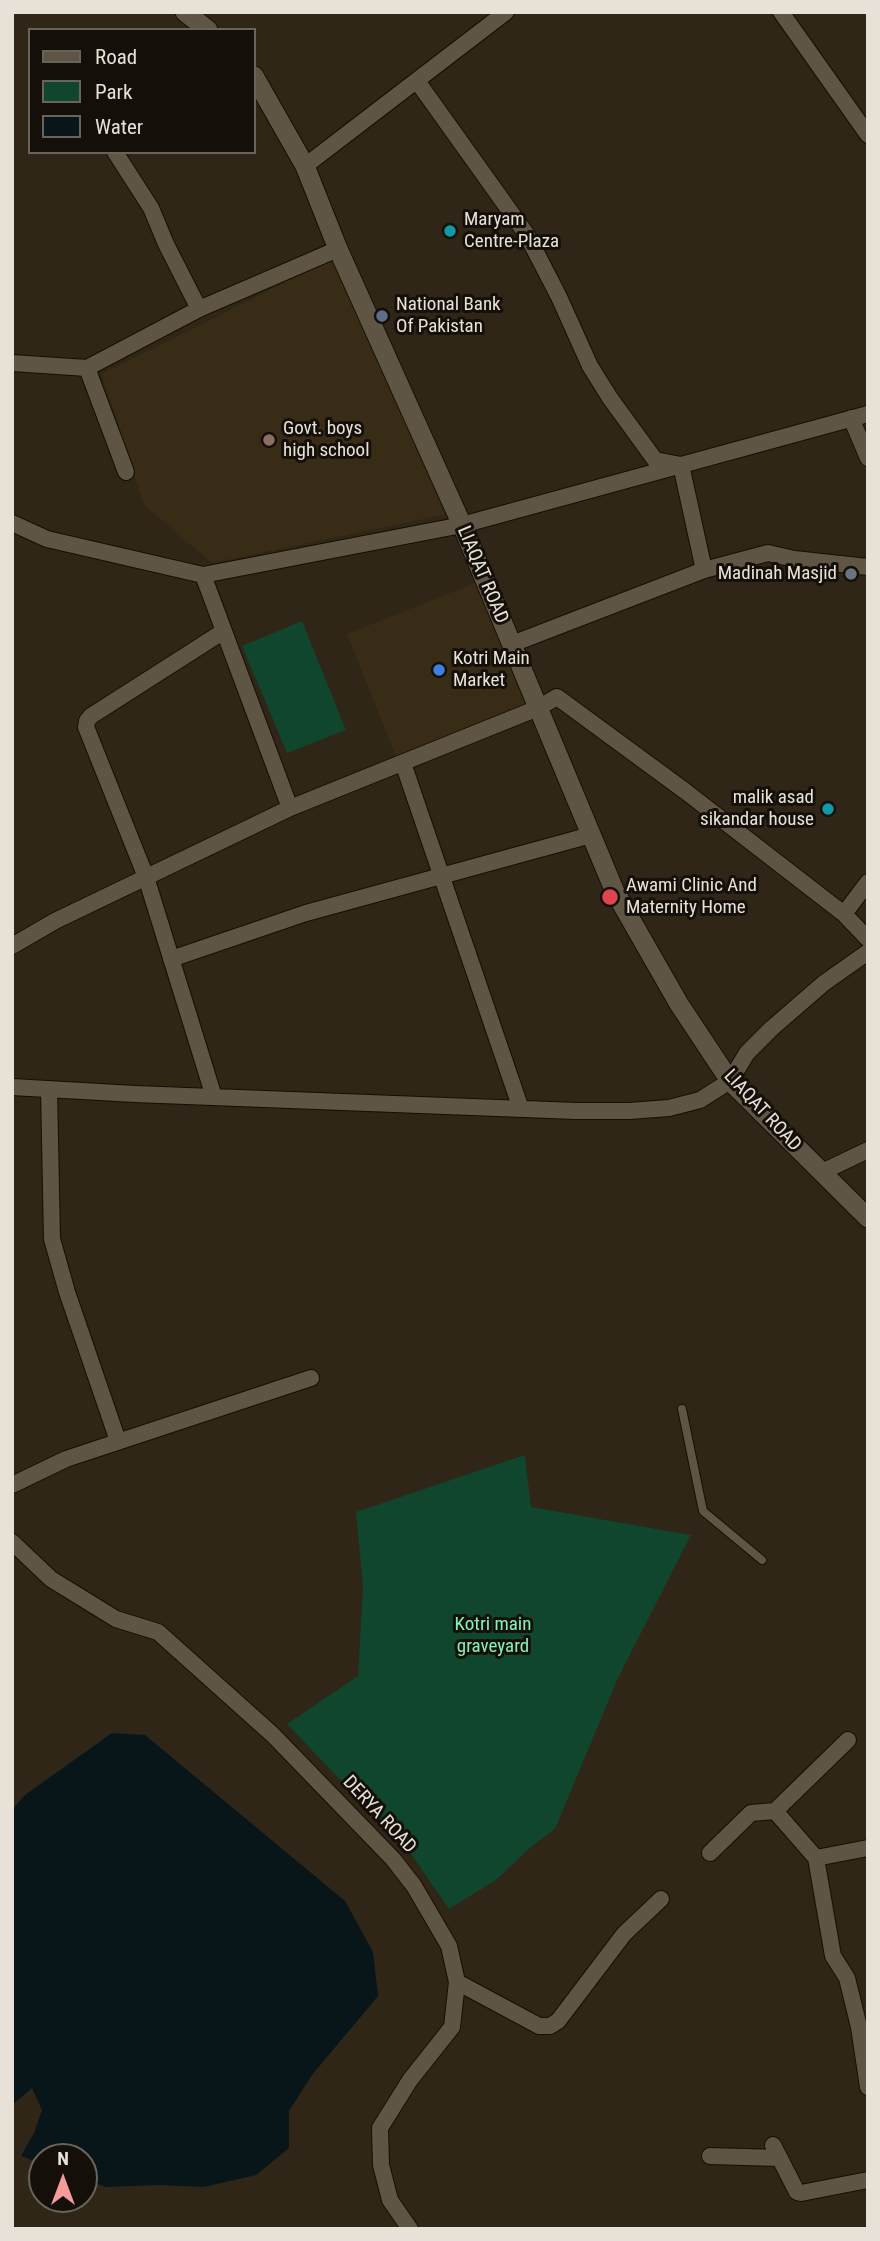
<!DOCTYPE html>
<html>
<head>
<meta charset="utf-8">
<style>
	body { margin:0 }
	#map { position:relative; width:880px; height:2241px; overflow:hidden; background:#2f2617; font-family:"Roboto Condensed",sans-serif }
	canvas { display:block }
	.frame { position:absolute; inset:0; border:14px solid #e7e1d7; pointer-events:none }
	.legend { position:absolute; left:28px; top:28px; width:228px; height:126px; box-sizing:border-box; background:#141009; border:2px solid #68645b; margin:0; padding:9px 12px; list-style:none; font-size:21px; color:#e7e1d7 }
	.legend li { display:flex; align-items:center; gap:14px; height:35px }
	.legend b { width:35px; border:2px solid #68645b }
	.north { position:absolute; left:28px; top:2143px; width:70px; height:70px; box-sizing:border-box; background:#141009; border:2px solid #68645b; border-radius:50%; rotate:0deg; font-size:19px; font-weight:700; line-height:28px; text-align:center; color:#e7e1d7 }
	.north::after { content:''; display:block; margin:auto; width:24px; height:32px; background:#f59b9a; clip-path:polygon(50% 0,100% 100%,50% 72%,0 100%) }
</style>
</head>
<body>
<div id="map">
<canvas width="880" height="2241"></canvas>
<div class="frame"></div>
<ul class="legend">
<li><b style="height:9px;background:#5f5544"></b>Road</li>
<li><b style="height:19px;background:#10452e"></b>Park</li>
<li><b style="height:19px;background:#081619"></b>Water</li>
</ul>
<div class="north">N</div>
</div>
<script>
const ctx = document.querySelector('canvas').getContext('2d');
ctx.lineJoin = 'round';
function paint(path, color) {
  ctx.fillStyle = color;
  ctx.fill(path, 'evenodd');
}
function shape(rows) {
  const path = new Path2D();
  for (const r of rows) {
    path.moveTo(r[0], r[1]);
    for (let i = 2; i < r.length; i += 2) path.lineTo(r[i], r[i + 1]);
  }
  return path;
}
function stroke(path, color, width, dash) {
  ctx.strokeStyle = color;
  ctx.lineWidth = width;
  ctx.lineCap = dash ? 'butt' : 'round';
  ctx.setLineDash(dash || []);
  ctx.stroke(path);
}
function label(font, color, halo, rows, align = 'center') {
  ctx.font = font + ' "Roboto Condensed",sans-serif';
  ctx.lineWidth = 6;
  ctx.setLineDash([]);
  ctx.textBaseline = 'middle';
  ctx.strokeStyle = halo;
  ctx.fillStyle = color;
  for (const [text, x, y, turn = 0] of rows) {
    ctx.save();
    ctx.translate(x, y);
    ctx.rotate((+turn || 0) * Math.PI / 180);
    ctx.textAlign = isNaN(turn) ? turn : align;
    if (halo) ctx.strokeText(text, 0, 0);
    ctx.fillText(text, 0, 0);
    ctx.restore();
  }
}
paint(shape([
	[336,257,448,514,212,563,144,505,102,374],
	[480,581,532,705,397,759,347,634]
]), '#392c17');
paint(shape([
	[302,621,346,730,287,753,242,646],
	[525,1455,531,1507,691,1535,618,1678,555,1829,532,1846,496,1880,449,1909,411,1854,287,1724,358,1676,363,1586,356,1512]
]), '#10452e');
paint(shape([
	[112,1733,145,1735,345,1901,373,1952,378,1996,312,2075,289,2111,289,2148,256,2175,204,2187,159,2185,106,2187,84,2179,84,2157,42,2157,42,2164,21,2156,34,2133,42,2110,32,2088,12,2105,12,1810,25,1795]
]), '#081619');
const service = shape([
	[682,1409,703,1511,762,1560]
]);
const minor = shape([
	[781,12,868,135],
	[417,81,527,235,559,297,590,366,610,398,655,460,681,465,704,570,512,644],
	[115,152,151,208,166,244,199,309],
	[305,166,506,12],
	[12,363,87,368,199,309,338,249],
	[87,368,126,472],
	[851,418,868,458],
	[12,523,47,539,203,575,462,525,868,414],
	[704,570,768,553,794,559,868,567],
	[203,575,290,808],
	[403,763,521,1109],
	[844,914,868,882],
	[12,946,55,921,290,808,538,708,557,697,685,791,844,914,868,939],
	[171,959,306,913,591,835],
	[12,1087,135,1094,576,1111,629,1111,669,1108,700,1100,730,1081,747,1053,772,1028,824,983,868,952],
	[49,1089,52,1239,67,1292,118,1441],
	[214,1097,146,877,86,727,87,721,91,716,224,631],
	[822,1172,868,1150],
	[12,1485,66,1459,311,1378],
	[12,1542,51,1579,116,1619,158,1632,273,1735,393,1859,414,1886,449,1946,457,1982,452,2027,410,2080,380,2128,381,2165,390,2200,410,2229],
	[775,1811,816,1858,833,1956,847,1978,859,2027,868,2087],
	[710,1853,751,1813,775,1811,848,1740],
	[816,1858,868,1848],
	[457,1982,539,2026,550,2026,558,2021,624,1934,661,1899],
	[773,2145,797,2192,801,2193,868,2180],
	[710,2156,779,2158]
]);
const tertiary = shape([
	[185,12,208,30],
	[254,76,305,166,338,249,462,525,615,892,679,1004,730,1081,868,1218]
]);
stroke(service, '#170f03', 10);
stroke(minor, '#170f03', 18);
stroke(tertiary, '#170f03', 21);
stroke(service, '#5f5544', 8);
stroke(minor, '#5f5544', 16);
stroke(tertiary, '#5f5544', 19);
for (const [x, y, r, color] of [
	[450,231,7,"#0f9aa8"],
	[382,316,7,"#5c6f8a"],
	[269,440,7,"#8d6e63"],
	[851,574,7,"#6b7280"],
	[439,670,7,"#3f7fe0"],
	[828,809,7,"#0f9aa8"],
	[610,897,9,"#e0444e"]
]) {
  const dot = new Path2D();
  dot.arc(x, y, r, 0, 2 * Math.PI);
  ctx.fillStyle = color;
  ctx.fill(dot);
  stroke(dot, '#141009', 2.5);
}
label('19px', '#e7e1d7', '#141009', [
	["Maryam",464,220],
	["Centre-Plaza",464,242],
	["National Bank",396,305],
	["Of Pakistan",396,327],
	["Govt. boys",283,429],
	["high school",283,451],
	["Madinah Masjid",837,574,"right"],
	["Kotri Main",453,659],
	["Market",453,681],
	["malik asad",814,798,"right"],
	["sikandar house",814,820,"right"],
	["Awami Clinic And",626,886],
	["Maternity Home",626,908]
], 'left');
label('19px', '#e7e1d7', '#141009', [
	["LIAQAT ROAD",482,575,67],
	["LIAQAT ROAD",762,1111,47],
	["DERYA ROAD",379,1815,47]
]);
label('19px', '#80f3bb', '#141009', [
	["Kotri main",493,1625],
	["graveyard",493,1647]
]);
</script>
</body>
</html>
